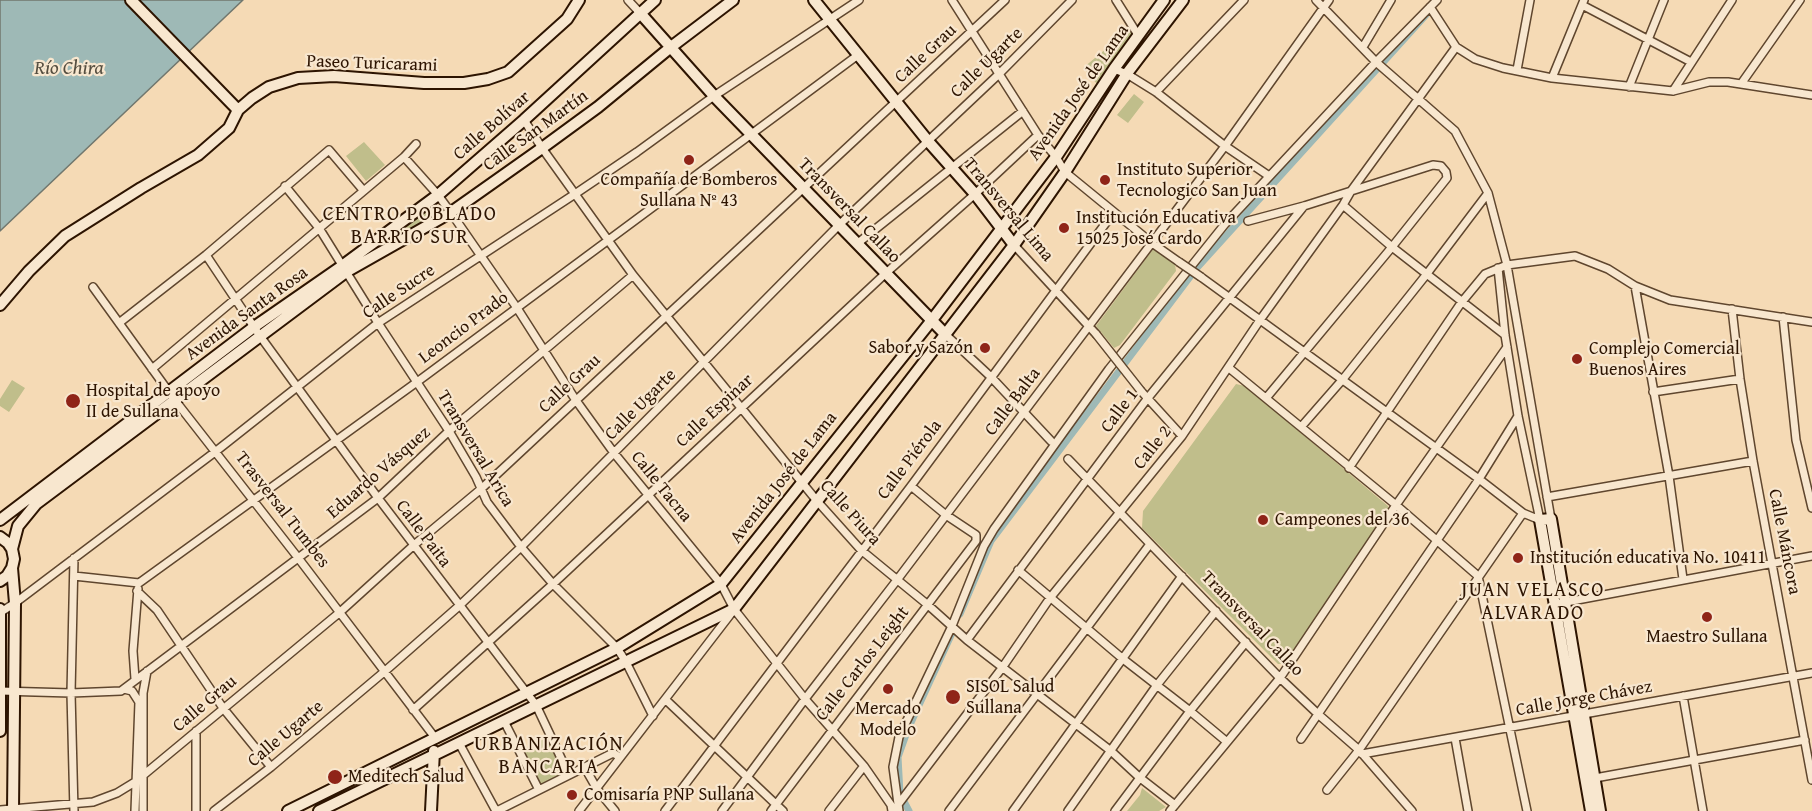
<!DOCTYPE html>
<html>
<head>
<meta charset="utf-8">
<style>
	body { margin:0 }
	canvas { display:block; background:#f5dab5 }
</style>
</head>
<body>
<canvas width="1812" height="811"></canvas>
<script>
const ctx = document.querySelector('canvas').getContext('2d');
ctx.lineJoin = 'round';
function paint(path, color) {
  ctx.fillStyle = color;
  ctx.fill(path, 'evenodd');
}
function shape(rows) {
  const path = new Path2D();
  for (const r of rows) {
    path.moveTo(r[0], r[1]);
    for (let i = 2; i < r.length; i += 2) path.lineTo(r[i], r[i + 1]);
  }
  return path;
}
function stroke(path, color, width, dash) {
  ctx.strokeStyle = color;
  ctx.lineWidth = width;
  ctx.lineCap = dash ? 'butt' : 'round';
  ctx.setLineDash(dash || []);
  ctx.stroke(path);
}
function label(font, color, halo, rows, align = 'center') {
  ctx.font = font + ' "Gentium Book Plus",serif';
  ctx.lineWidth = 4.5;
  ctx.setLineDash([]);
  ctx.textBaseline = 'middle';
  ctx.strokeStyle = halo;
  ctx.fillStyle = color;
  for (const [text, x, y, turn = 0] of rows) {
    ctx.save();
    ctx.translate(x, y);
    ctx.rotate((+turn || 0) * Math.PI / 180);
    ctx.textAlign = isNaN(turn) ? turn : align;
    if (halo) ctx.strokeText(text, 0, 0);
    ctx.fillText(text, 0, 0);
    ctx.restore();
  }
}
paint(shape([
	[1132,27,1138,35,1098,85,1083,68],
	[1134,94,1144,102,1128,123,1117,115],
	[364,142,385,165,366,181,346,156],
	[433,201,445,213,354,265,351,261],
	[1154,248,1175,264,1176,271,1120,345,1114,348,1096,326],
	[12,380,25,388,9,412,0,406,0,399],
	[1236,384,1245,386,1388,506,1388,511,1286,664,1278,664,1142,528,1143,511],
	[548,737,566,772,538,786,520,751],
	[1142,788,1166,807,1159,811,1127,811,1140,795]
]), '#c0be8b');
const water = shape([
	[0,0,243,0,0,231,0,0]
]);
paint(water, '#9eb9b6');
stroke(water, '#71776e', 1.5);
stroke(shape([
	[960,614,991,541,1196,269,1426,15],
	[909,811,900,794,898,757,908,729,953,631]
]), '#9eb9b6', 7);
const street = shape([
	[628,0,641,14],
	[952,0,1038,135,1056,157,1065,172,1152,243,1179,262],
	[1116,0,1138,35],
	[1316,0,1376,62,1455,131,1488,193,1507,265,1551,519],
	[1582,5,1691,62],
	[1430,7,1456,47,1475,59,1503,68,1552,78,1673,91,1709,82,1728,82,1812,95],
	[1363,47,1391,0],
	[1114,69,1127,74,1156,92,1225,146,1269,176],
	[1517,70,1530,0],
	[1552,78,1584,0],
	[1741,84,1800,0],
	[1629,87,1664,0],
	[1673,91,1732,0],
	[1156,92,1244,0],
	[524,120,542,148,633,275,817,501,861,550,928,605,967,640,1111,751,1139,777,1175,805],
	[404,157,438,195,454,217,517,308,575,399,614,453,721,584,734,609,805,699,864,766,891,805,892,811],
	[285,186,319,228,378,323,449,431,476,477,487,502,521,547,553,584,617,648,626,662,653,716],
	[1343,205,1392,247,1505,335],
	[1248,221,1304,206,1433,165,1441,166,1446,172,1447,178,1392,247,1267,397],
	[858,243,1023,111],
	[1014,245,1096,334],
	[206,255,260,336,378,498,536,705,569,775],
	[1498,268,1505,335,1518,416,1540,520],
	[1201,277,1479,479,1523,513,1540,520],
	[1635,286,1669,476,1683,579],
	[93,287,174,399,299,559,436,739],
	[1732,309,1740,379,1753,461,1812,780],
	[1783,317,1796,440,1812,508],
	[119,323,206,255,329,150,363,190],
	[945,334,991,377,1051,441],
	[1229,368,1396,505,1478,576,1527,811],
	[152,369,404,157,416,144],
	[1141,391,1182,436],
	[1653,392,1740,379],
	[1301,427,1343,379,1426,275,1488,193],
	[1068,459,1280,678,1319,715,1359,750,1412,811],
	[1349,468,1461,303,1485,274,1507,265,1575,256,1608,269,1635,286,1670,300,1812,322],
	[1547,497,1753,461],
	[74,558,71,693,74,811],
	[1018,570,1123,659,1190,711,1227,742],
	[74,576,139,583,417,382,858,55],
	[137,591,157,610,223,708,271,767],
	[1561,603,1812,556],
	[1,612,15,603,215,452,378,323,575,194,637,152,714,96,859,0],
	[967,640,1147,399,1304,206],
	[135,679,133,651,138,589],
	[124,689,132,691,139,702,135,811],
	[0,691,71,693,121,691,378,498,449,431,633,275],
	[1683,696,1703,811],
	[666,700,783,811],
	[413,710,553,584,886,273,975,194,1038,135],
	[504,721,539,790],
	[1455,738,1468,811],
	[1301,739,1479,479,1518,416],
	[459,743,496,811],
	[1362,754,1812,673],
	[585,768,597,789,615,811],
	[1595,778,1805,740],
	[1327,790,1359,750,1523,513],
	[897,806,1002,668,1050,598,1182,436,1260,320,1343,205,1351,191,1456,47],
	[0,810,93,802,117,793,135,782,339,613,414,545,481,489,1005,0],
	[143,811,143,693,147,671],
	[196,811,196,731],
	[214,811,271,767,384,672,459,606,521,547,840,224,999,74,1072,0],
	[497,811,613,753,620,757],
	[579,811,733,611],
	[665,811,911,486,1114,212],
	[722,811,805,699,897,580,1225,146,1329,0],
	[771,811,976,541,976,535,946,515,911,486],
	[829,811,864,766],
	[899,811,893,767,899,737,952,626,984,546,994,529,1109,369,1225,224,1376,62,1437,0],
	[949,811,1150,544],
	[1013,811,1182,576],
	[1068,811,1157,685,1216,611],
	[1115,811,1190,711,1246,642],
	[1170,811,1280,678,1396,505,1507,347]
]);
const secondary = shape([
	[131,0,238,110],
	[814,0,927,140,975,194,1014,245],
	[641,14,714,96,945,334],
	[0,305,29,271,65,236,141,188,198,155,229,128,238,110,252,98,269,87,298,78,334,76,424,83,464,83,488,79,508,72,567,19,579,0],
	[0,520,254,327,342,266,438,195,524,120,655,0],
	[0,537,8,543,12,549,14,559,12,568,7,576,0,581],
	[12,549,18,526,36,504,346,272,450,213,542,148,598,107,671,47,733,0],
	[12,568,15,603,13,811],
	[0,609,0,731],
	[288,811,617,648,721,584,932,320,1056,157,1114,69,1164,0],
	[319,811,734,609,1014,245,1065,172,1128,72,1183,0],
	[431,811,434,751],
	[1591,811,1540,520,1551,519,1600,811]
]);
stroke(street, '#5f462e', 10);
stroke(secondary, '#2d1401', 14);
stroke(street, '#f8e7cf', 7);
stroke(secondary, '#f8e7cf', 10);
const streetBridge = shape([
	[1179,262,1201,277],
	[1096,334,1141,391]
]);
stroke(streetBridge, '#5f462e', 10, []);
stroke(streetBridge, '#f8e7cf', 7);
for (const [x, y, r, color] of [
	[689,160,6,"#8f2418"],
	[1105,180,6,"#8f2418"],
	[1064,228,6,"#8f2418"],
	[985,348,6,"#8f2418"],
	[1577,359,6,"#8f2418"],
	[73,401,8,"#8f2418"],
	[1263,520,6,"#8f2418"],
	[1518,558,6,"#8f2418"],
	[1707,617,6,"#8f2418"],
	[888,689,6,"#8f2418"],
	[953,697,8,"#8f2418"],
	[335,777,8,"#8f2418"],
	[572,795,6,"#8f2418"]
]) {
  const dot = new Path2D();
  dot.arc(x, y, r, 0, 2 * Math.PI);
  ctx.fillStyle = color;
  ctx.fill(dot);
  stroke(dot, '#f8e7cf', 2);
}
label('18px', '#2d1401', '#f8e7cf', [
	["Calle Grau",926,54,-43],
	["Calle Ugarte",987,63,-44],
	["Paseo Turicarami",372,64,2],
	["Avenida José de Lama",1079,93,-55],
	["Calle Bolívar",492,126,-41],
	["Calle San Martín",536,131,-36],
	["Transversal Lima",1008,210,50],
	["Transversal Callao",849,211,46],
	["Calle Sucre",399,292,-34],
	["Avenida Santa Rosa",247,314,-36],
	["Leoncio Prado",464,328,-37],
	["Calle Grau",570,384,-43],
	["Calle Balta",1013,402,-53],
	["Calle Ugarte",641,405,-45],
	["Calle Espinar",715,411,-43],
	["Calle 1",1120,411,-53],
	["Calle 2",1153,448,-52],
	["Transversal Arica",475,449,59],
	["Calle Piérola",910,460,-53],
	["Eduardo Vásquez",379,473,-41],
	["Avenida José de Lama",784,478,-52],
	["Calle Tacna",661,487,51],
	["Trasversal Tumbes",282,510,52],
	["Calle Piura",850,513,48],
	["Calle Paita",423,534,53],
	["Calle Máncora",1784,542,79],
	["Transversal Callao",1252,624,46],
	["Calle Carlos Leight",863,664,-52],
	["Calle Jorge Chávez",1584,699,-10],
	["Calle Grau",205,704,-40],
	["Calle Ugarte",286,734,-40]
]);
label('18px', '#2d1401', '#f8e7cf', [
	["Instituto Superior",1117,170],
	["Tecnologico San Juan",1117,191],
	["Compañía de Bomberos",689,180,"center"],
	["Sullana Nº 43",689,201,"center"],
	["Institución Educativa",1076,218],
	["15025 José Cardo",1076,239],
	["Sabor y Sazón",973,348,"right"],
	["Complejo Comercial",1589,349],
	["Buenos Aires",1589,370],
	["Hospital de apoyo",86,391],
	["II de Sullana",86,412],
	["Campeones del 36",1275,520],
	["Institución educativa No. 10411",1530,558],
	["Maestro Sullana",1707,637,"center"],
	["SISOL Salud",966,687],
	["Sullana",966,708],
	["Mercado",888,709,"center"],
	["Modelo",888,730,"center"],
	["Meditech Salud",348,777],
	["Comisaría PNP Sullana",584,795]
], 'left');
label('italic 20px', '#554e40', '#f8e7cf', [
	["Río Chira",69,69]
]);
ctx.letterSpacing = '1.5px';
label('20px', '#2d1401', '#f8e7cf', [
	["CENTRO POBLADO",410,215],
	["BARRIO SUR",410,238],
	["JUAN VELASCO",1533,591],
	["ALVARADO",1533,614],
	["URBANIZACIÓN",549,745],
	["BANCARIA",549,768]
]);
ctx.letterSpacing = '0px';
</script>
</body>
</html>
